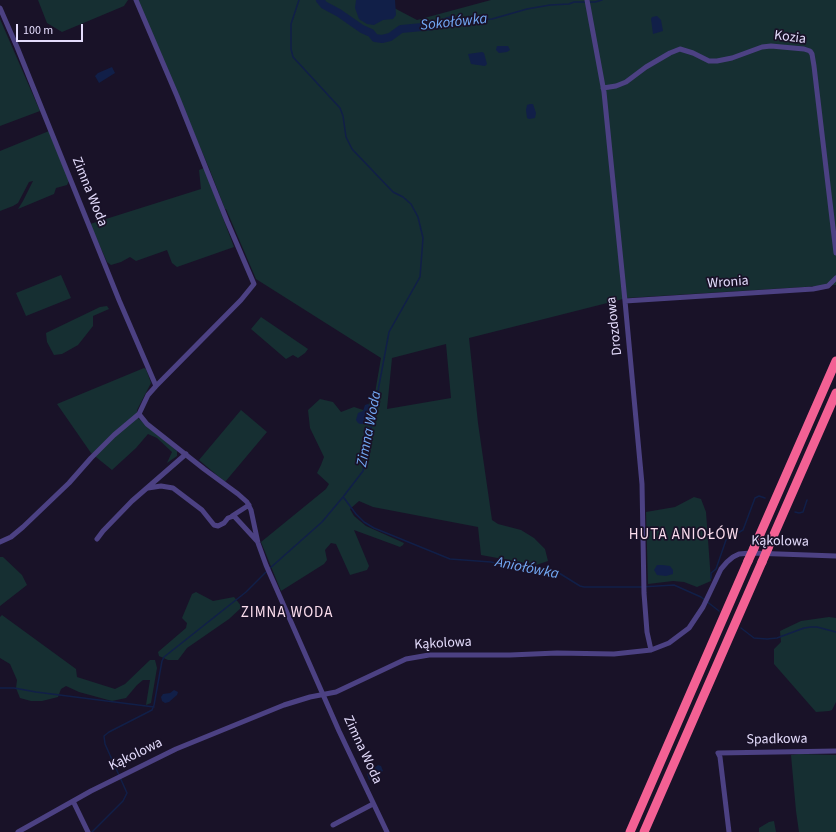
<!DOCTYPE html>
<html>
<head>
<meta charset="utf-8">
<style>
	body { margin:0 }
	#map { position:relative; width:836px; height:832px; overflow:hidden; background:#191228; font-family:"Source Sans 3",sans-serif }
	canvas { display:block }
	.scale { position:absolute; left:16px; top:24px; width:67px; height:18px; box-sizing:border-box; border:2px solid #e4dcfc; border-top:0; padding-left:5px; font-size:12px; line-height:14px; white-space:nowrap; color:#e4dcfc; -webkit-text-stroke:3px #191228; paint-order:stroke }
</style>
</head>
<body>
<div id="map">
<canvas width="836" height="832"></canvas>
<div class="scale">100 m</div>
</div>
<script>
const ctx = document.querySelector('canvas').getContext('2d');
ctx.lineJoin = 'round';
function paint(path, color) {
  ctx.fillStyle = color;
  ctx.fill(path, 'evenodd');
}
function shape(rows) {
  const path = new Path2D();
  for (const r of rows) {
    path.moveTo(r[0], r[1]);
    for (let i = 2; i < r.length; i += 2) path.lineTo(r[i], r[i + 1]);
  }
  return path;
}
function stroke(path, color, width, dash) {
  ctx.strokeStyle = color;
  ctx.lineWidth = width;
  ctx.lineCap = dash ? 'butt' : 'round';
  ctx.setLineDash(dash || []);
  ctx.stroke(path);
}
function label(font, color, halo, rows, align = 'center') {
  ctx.font = font + ' "Source Sans 3",sans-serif';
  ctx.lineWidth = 3.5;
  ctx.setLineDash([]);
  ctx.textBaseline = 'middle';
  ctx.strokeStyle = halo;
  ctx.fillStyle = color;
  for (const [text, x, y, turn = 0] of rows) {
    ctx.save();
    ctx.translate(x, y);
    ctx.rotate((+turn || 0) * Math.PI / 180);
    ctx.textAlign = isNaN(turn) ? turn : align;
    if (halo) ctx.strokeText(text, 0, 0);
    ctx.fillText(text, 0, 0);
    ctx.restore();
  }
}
paint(shape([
	[38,0,128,0,124,6,62,32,47,23],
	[137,0,379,0,417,20,491,0,836,0,836,285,627,298,469,338,478,423,492,520,498,524,521,530,534,538,545,549,548,561,536,565,481,555,478,527,373,507,359,501,350,509,354,516,366,526,404,543,403,545,400,547,392,544,354,530,369,566,367,570,350,575,336,544,331,543,325,550,327,560,324,564,281,591,261,542,326,489,329,484,317,473,321,465,324,457,310,428,308,410,320,399,333,402,341,412,354,407,366,411,372,395,375,393,381,358,256,279,226,209,225,209,209,168],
	[446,344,451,398,387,409,392,358],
	[0,19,40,111,0,126],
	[49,131,69,181,67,185,56,188,54,194,18,209,23,201,33,181,29,182,18,203,13,206,0,211,0,151],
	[204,168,234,247,177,267,172,263,167,250,136,261,130,257,121,262,111,265,107,262,90,224,201,189,199,170],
	[61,275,71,298,26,316,16,293],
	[107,306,109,309,93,316,93,326,78,345,62,354,54,355,47,342,46,333,100,307],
	[261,317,308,349,305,353,298,358,293,355,286,359,251,329],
	[144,368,146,369,151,383,137,410,138,418,177,451,177,456,167,463,172,452,157,438,148,434,136,448,112,470,91,453,57,404],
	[241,410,267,432,225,482,199,460],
	[694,497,701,499,706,512,711,581,697,587,684,582,673,581,648,584,646,512,675,507],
	[0,557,3,557,22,575,27,585,0,606],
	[196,592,213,601,234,597,242,607,229,619,187,648,178,660,168,660,159,656,158,652,186,628,187,623,182,618,192,594],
	[2,615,76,669,77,677,115,689,125,684,150,660,155,660,157,668,151,703,146,705,150,680,143,680,137,685,126,698,112,701,79,692,66,686,61,689,58,697,42,701,31,701,20,698,16,688,17,680,10,664,0,658,0,617],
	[829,617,836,618,836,702,832,710,829,711,816,712,774,664,774,649,781,642,780,631,801,621],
	[799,754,836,755,836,832,799,832,796,811,791,755],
	[774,821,776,832,759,832,759,828,769,822]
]), '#162f32');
paint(shape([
	[356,0,395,0,396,15,393,19,383,20,374,25,367,24,359,19,355,8],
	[657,16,661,20,663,31,653,34,651,19,652,17],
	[497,46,508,46,510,50,507,52,499,53,496,50],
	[482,52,484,53,487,64,485,66,471,64,468,54],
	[112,67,115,73,99,83,95,76,98,73],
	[530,104,533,104,536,113,535,118,529,119,527,118,526,110,527,105],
	[368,404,370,406,370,408,363,424,360,424,358,423,356,420,358,413,363,411,365,405],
	[657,565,662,565,670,566,673,570,673,574,666,576,657,575,654,570],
	[174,690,178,692,177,695,169,702,165,703,162,701,161,697,163,694,170,693],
	[378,765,381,766,383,771,369,780,367,774]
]), '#111f48');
stroke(shape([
	[456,21,470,21,475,20,492,19,527,9,550,5,569,4,574,2,595,2,602,0],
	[344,498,356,514,364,522,374,528,450,559,491,562,533,573,559,573,580,586,584,587,641,587,674,585,701,597,719,611],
	[795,512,799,513,803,512,807,500],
	[736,534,743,530,755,498,759,496,765,498],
	[269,569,322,522,343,497,363,471,389,332,420,277,423,238,418,217,411,204,403,197,393,192,352,149,346,137,343,116,340,108,293,57,291,49,291,24,299,0],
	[711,578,711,573,716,569,726,540,728,538],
	[741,628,754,638,767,639,777,638,804,628,811,627,817,627,836,632],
	[0,688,14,688,36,692,154,707],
	[92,832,123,801,127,793,105,744,104,736,109,732,152,710,154,705,162,661,164,657,246,592,266,572]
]), '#111f48', 1.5);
stroke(shape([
	[320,0,324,5,339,13,362,29,371,33,375,38,382,39,390,37,401,29,433,26,451,20,456,21]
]), '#111f48', 8);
stroke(shape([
	[136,0,177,96,227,221,254,284,241,300,156,386,148,395,139,414,147,424,204,469,238,494,247,502,251,510,258,543,266,565,339,731,387,832],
	[587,0,604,92,625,301,642,484,644,593,647,632,651,650],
	[0,8,17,47,119,300,156,386],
	[603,88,616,86,626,82,646,67,670,53,680,49,693,53,709,61,717,61,732,58,762,47,771,46,804,49,810,51,812,54,814,66,836,253],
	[625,301,813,289,828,286,836,278],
	[148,488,161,486,173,488,202,510,214,525,218,526,224,523,228,518,234,516,257,541],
	[232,516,249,505],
	[97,539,103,531,132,501,186,454],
	[0,542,11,537,23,527,69,483,91,458,114,435,139,414],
	[73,801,88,832],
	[333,825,373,804],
	[18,832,91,791,176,749,284,705,310,697,336,692,406,659,429,655,510,655,557,653,614,654,651,650,669,643,689,628,703,607,721,569,727,562,733,557,739,554,751,553,836,556],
	[729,832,720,757,718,753,836,751]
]), '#4c4183', 5);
stroke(shape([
	[754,548,836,361],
	[768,548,836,393],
	[630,832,748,561],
	[644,832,762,562]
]), '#f36194', 9);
stroke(shape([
	[748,561,754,548],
	[762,562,768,548]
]), '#f36194', 9);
label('14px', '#e4dcfc', '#191228', [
	["Kozia",790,38,7],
	["Zimna Woda",89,192,68],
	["Wronia",728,283,-4],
	["Drozdowa",615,326,-96],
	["Kąkolowa",780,542,1],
	["Kąkolowa",443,644,-3],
	["Spadkowa",777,740,-1],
	["Zimna Woda",362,750,65],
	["Kąkolowa",136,755,-26]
]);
label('italic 15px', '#72a8f4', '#191228', [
	["Sokołówka",454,23,-6],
	["Zimna Woda",370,429,-79],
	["Aniołówka",527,569,11]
]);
ctx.letterSpacing = '1px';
label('15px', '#fcdeee', '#191228', [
	["HUTA ANIOŁÓW",684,536],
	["ZIMNA WODA",287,614]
]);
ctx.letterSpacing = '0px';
</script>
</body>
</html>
